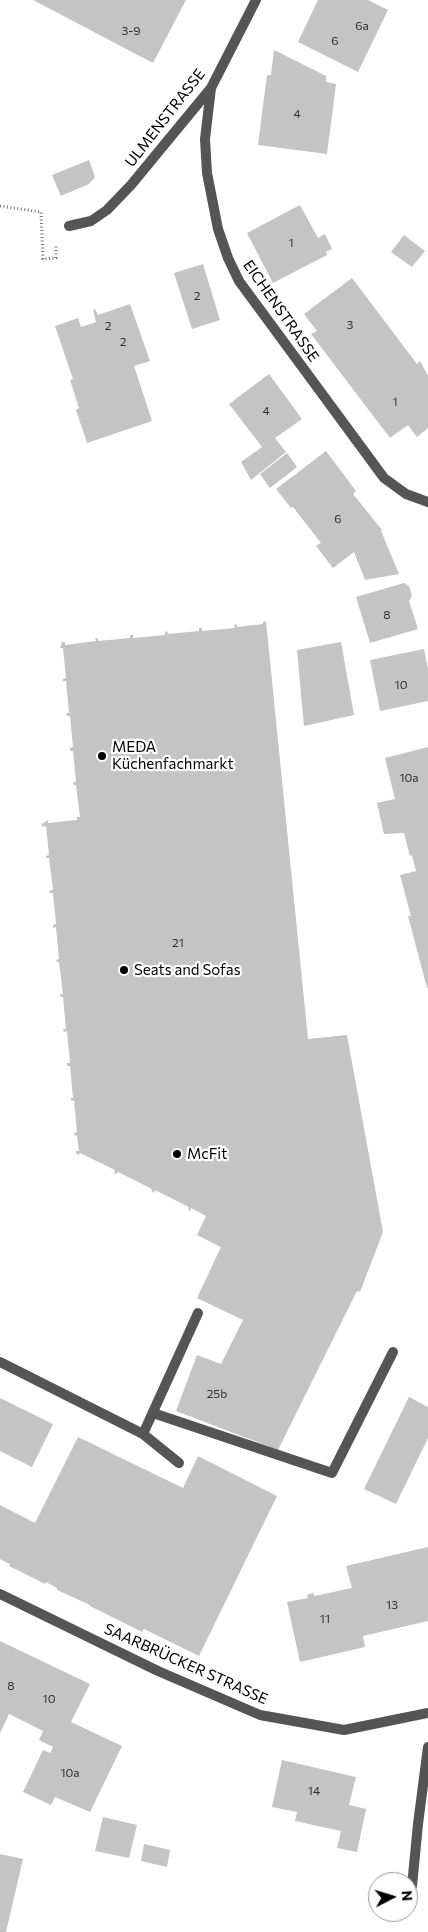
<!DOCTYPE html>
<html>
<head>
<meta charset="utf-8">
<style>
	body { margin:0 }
	#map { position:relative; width:428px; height:1932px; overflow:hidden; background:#fff; font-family:Commissioner,sans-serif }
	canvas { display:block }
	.north { position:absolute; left:368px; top:1872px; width:50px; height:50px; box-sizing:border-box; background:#fff; border:1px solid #999; border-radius:50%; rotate:85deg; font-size:14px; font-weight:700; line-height:20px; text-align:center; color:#000 }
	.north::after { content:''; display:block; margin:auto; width:18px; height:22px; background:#000; clip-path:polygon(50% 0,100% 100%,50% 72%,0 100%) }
</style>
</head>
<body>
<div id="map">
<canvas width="428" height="1932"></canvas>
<div class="north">N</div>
</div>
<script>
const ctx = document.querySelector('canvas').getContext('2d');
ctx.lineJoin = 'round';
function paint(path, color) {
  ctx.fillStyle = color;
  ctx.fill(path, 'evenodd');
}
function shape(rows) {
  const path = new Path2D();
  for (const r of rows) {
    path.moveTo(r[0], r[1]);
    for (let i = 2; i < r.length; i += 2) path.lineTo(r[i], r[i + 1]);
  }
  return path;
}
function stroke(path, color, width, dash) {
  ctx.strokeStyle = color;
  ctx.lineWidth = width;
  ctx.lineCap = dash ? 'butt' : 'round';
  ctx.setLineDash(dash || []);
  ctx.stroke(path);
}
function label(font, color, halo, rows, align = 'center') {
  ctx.font = font + ' Commissioner,sans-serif';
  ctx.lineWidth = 4.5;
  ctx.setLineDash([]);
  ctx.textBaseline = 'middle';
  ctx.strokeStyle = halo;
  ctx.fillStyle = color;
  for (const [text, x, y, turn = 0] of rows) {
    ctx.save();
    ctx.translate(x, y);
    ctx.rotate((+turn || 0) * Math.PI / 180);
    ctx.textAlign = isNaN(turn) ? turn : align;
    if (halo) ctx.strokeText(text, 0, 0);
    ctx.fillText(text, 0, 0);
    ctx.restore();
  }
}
paint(shape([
	[33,0,186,0,153,63],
	[318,0,368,0,388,10,358,72,298,42],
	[274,50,326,76,326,82,336,84,327,154,258,145,267,75,271,75],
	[89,160,95,177,89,184,61,196,52,175],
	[300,205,318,238,325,234,332,249,326,252,327,255,273,283,247,233],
	[404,235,425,251,412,267,391,252],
	[203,264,220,320,192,329,174,273],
	[352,278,417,364,420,361,428,376,428,428,417,437,408,425,390,438,311,334,317,331,304,314],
	[130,304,150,361,134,366,152,421,87,443,76,410,79,408,70,380,73,379,55,326,78,318,81,327,96,322,93,310,95,309,98,315],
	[269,374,302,419,275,438,286,452,251,480,241,462,262,447,229,404],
	[326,451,356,491,353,494,382,530,381,531,399,574,365,580,354,552,333,568,316,546,321,543,293,507,291,508,276,489],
	[287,453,297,467,270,488,260,474],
	[404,583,409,586,412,596,409,601,418,629,370,643,356,597],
	[266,621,308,1039,347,1035,383,1232,360,1292,357,1291,278,1450,176,1411,197,1355,221,1364,243,1320,197,1298,221,1247,197,1235,206,1216,191,1208,190,1211,188,1210,189,1207,155,1190,154,1193,151,1191,152,1189,118,1172,116,1174,114,1173,115,1170,80,1153,79,1155,76,1154,76,1151,79,1151,77,1135,75,1136,74,1133,77,1132,74,1100,71,1101,71,1098,73,1098,70,1066,67,1066,67,1063,70,1063,67,1031,64,1032,63,1029,66,1029,63,997,61,997,60,994,63,994,59,962,57,962,56,960,59,959,56,927,53,928,53,925,56,924,53,893,50,893,49,891,53,890,49,858,46,858,46,856,49,855,46,826,42,827,42,824,48,820,48,823,77,820,77,817,80,817,76,785,74,785,73,782,76,782,73,751,70,751,70,748,73,747,70,716,67,716,66,713,69,713,66,681,63,681,63,679,66,678,63,648,60,648,62,642,65,642,65,645,96,641,95,639,98,638,98,641,130,638,130,635,133,635,133,638,165,635,165,632,167,631,168,634,199,631,199,628,202,628,202,631,235,628,234,625,237,624,237,627,263,624,263,622],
	[341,642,354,715,304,726,297,650],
	[424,649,428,669,428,701,380,711,370,660],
	[428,747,428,988,427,988,408,916,411,916,400,875,416,871,412,855,410,856,404,833,384,834,377,803,395,799,385,758],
	[409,1397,428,1407,428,1438,396,1504,364,1489],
	[0,1398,53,1424,32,1467,0,1451],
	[78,1437,183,1488,198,1456,277,1496,199,1656,144,1629,142,1632,90,1606,90,1605,57,1590,57,1588,46,1582,45,1584,9,1566,10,1564,0,1559,0,1505,35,1523],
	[428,1547,428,1621,363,1636,365,1647,300,1662,287,1602,308,1598,307,1595,313,1593,314,1596,352,1588,346,1566],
	[0,1641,90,1684,71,1722,122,1746,90,1812,55,1797,51,1805,23,1792,43,1750,50,1753,53,1747,39,1740,43,1731,9,1714,0,1733],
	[282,1760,356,1777,349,1805,366,1809,357,1852,337,1848,341,1831,295,1821,297,1812,272,1807],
	[103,1817,137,1825,129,1858,95,1851],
	[144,1844,170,1850,167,1867,141,1861],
	[0,1854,23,1859,6,1932,0,1932]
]), '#c4c4c4');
stroke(shape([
	[0,206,41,212,43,259,56,258,56,246]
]), '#777', 3, [1, 2.5]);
stroke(shape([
	[0,1362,143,1434,179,1463],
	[153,1413,332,1473,393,1352],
	[143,1434,198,1313],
	[412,1886,418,1824,428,1747]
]), '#555', 10);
stroke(shape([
	[211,88,205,139,207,173,218,229,228,258,239,281,384,478,406,494,428,502],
	[69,226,91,221,107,210,131,185,211,88,256,0],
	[0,1594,158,1671,260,1715,344,1730,428,1713]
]), '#555', 10);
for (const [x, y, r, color] of [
	[102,756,5,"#000"],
	[124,970,5,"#000"],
	[177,1154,5,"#000"]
]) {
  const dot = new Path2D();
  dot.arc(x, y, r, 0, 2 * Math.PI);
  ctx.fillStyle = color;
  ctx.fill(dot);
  stroke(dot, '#fff', 2);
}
label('12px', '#313131', null, [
	["6a",362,26],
	["3-9",131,31],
	["6",335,41],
	["4",297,114],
	["1",291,243],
	["2",197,296],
	["3",350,325],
	["2",108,326],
	["2",123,342],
	["1",395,402],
	["4",266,411],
	["6",338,519],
	["8",387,615],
	["10",401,685],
	["10a",409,778],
	["21",178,943],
	["25b",217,1394],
	["13",392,1605],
	["11",325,1619],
	["8",11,1686],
	["10",49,1699],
	["10a",70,1773],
	["14",314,1791]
]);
label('15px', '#000', '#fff', [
	["ULMENSTRASSE",165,118,-52],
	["EICHENSTRASSE",281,311,55],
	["SAARBRÜCKER STRASSE",186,1664,24]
]);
label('15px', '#000', '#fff', [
	["MEDA",112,747],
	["Küchenfachmarkt",112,764],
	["Seats and Sofas",134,970],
	["McFit",187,1154]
], 'left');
</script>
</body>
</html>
